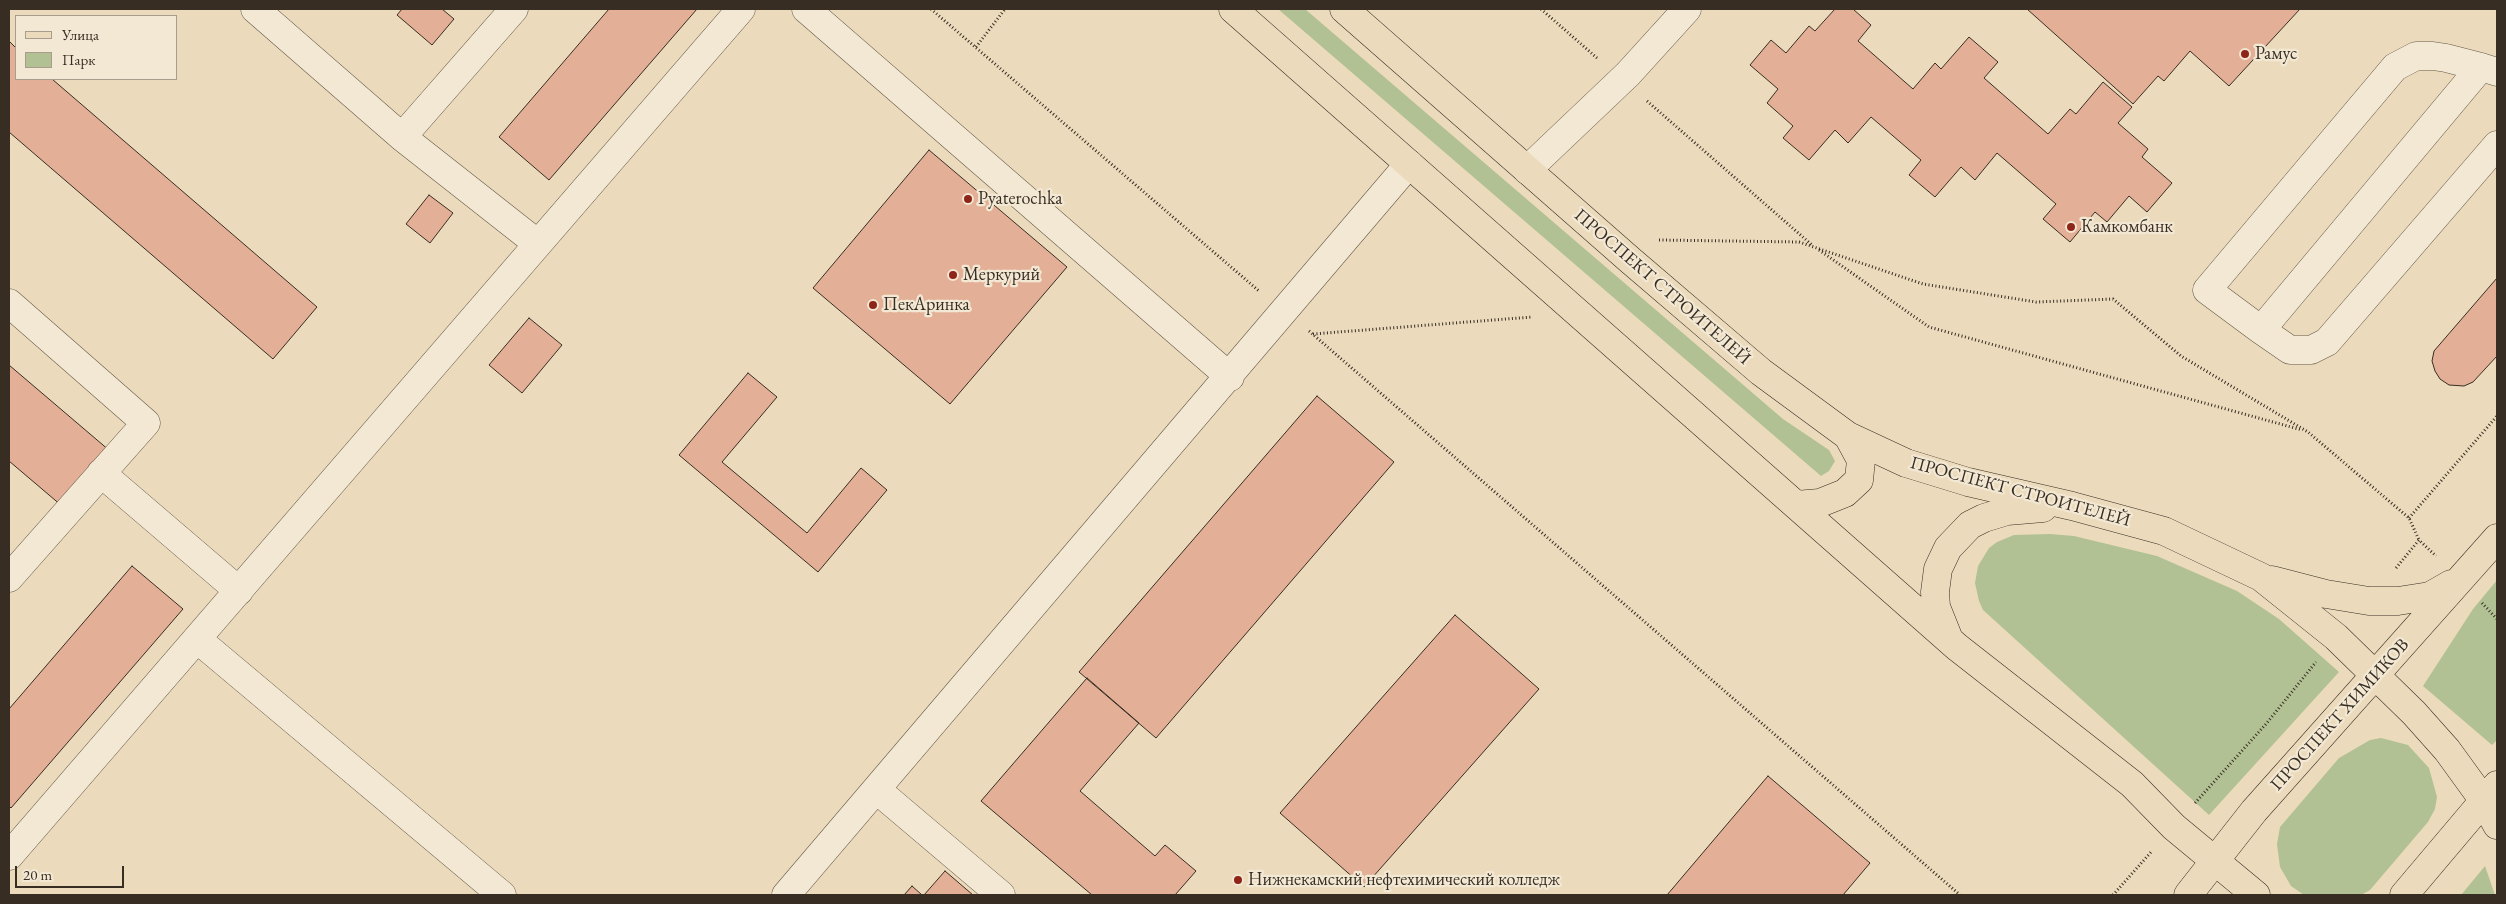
<!DOCTYPE html>
<html>
<head>
<meta charset="utf-8">
<style>
	body { margin:0 }
	#map { position:relative; width:2506px; height:904px; overflow:hidden; background:#ebdbbc; font-family:"EB Garamond",serif }
	canvas { display:block }
	.frame { position:absolute; inset:0; border:10px solid #382d23; pointer-events:none }
	.legend { position:absolute; left:15px; top:15px; width:162px; height:65px; box-sizing:border-box; background:#f2e8d3; border:1px solid #a89d8d; margin:0; padding:6px 9px; list-style:none; font-size:15px; color:#382d23 }
	.legend li { display:flex; align-items:center; gap:10px; height:25px }
	.legend b { width:25px; border:1px solid #a89d8d }
	.scale { position:absolute; left:15px; top:866px; width:109px; height:22px; box-sizing:border-box; border:2px solid #382d23; border-top:0; padding-left:6px; font-size:15px; line-height:18px; white-space:nowrap; color:#382d23; -webkit-text-stroke:4px #f2e8d3; paint-order:stroke }
</style>
</head>
<body>
<div id="map">
<canvas width="2506" height="904"></canvas>
<div class="frame"></div>
<ul class="legend">
<li><b style="height:6px;background:#ebdbbc"></b>Улица</li>
<li><b style="height:14px;background:#b2c194"></b>Парк</li>
</ul>
<div class="scale">20 m</div>
</div>
<script>
const ctx = document.querySelector('canvas').getContext('2d');
ctx.lineJoin = 'round';
function paint(path, color) {
  ctx.fillStyle = color;
  ctx.fill(path, 'evenodd');
}
function shape(rows) {
  const path = new Path2D();
  for (const r of rows) {
    path.moveTo(r[0], r[1]);
    for (let i = 2; i < r.length; i += 2) path.lineTo(r[i], r[i + 1]);
  }
  return path;
}
function stroke(path, color, width, dash) {
  ctx.strokeStyle = color;
  ctx.lineWidth = width;
  ctx.lineCap = dash ? 'butt' : 'round';
  ctx.setLineDash(dash || []);
  ctx.stroke(path);
}
function label(font, color, halo, rows, align = 'center') {
  ctx.font = font + ' "EB Garamond",serif';
  ctx.lineWidth = 4.5;
  ctx.setLineDash([]);
  ctx.textBaseline = 'middle';
  ctx.strokeStyle = halo;
  ctx.fillStyle = color;
  for (const [text, x, y, turn = 0] of rows) {
    ctx.save();
    ctx.translate(x, y);
    ctx.rotate((+turn || 0) * Math.PI / 180);
    ctx.textAlign = isNaN(turn) ? turn : align;
    if (halo) ctx.strokeText(text, 0, 0);
    ctx.fillText(text, 0, 0);
    ctx.restore();
  }
}
paint(shape([
	[1278,9,1305,9,1783,419,1829,450,1835,461,1829,471,1821,476],
	[2050,534,2074,536,2157,556,2237,591,2279,619,2339,672,2209,815,1983,610,1979,601,1975,583,1978,566,1989,548,1997,542,2014,535],
	[2497,580,2497,740,2492,745,2423,686,2473,609],
	[2381,738,2408,745,2429,768,2437,797,2435,809,2428,822,2370,890,2361,895,2304,895,2291,886,2280,867,2277,844,2280,827,2339,758,2370,740],
	[2485,866,2495,895,2461,895]
]), '#b2c194');
const building = shape([
	[402,9,442,9,454,19,432,45,397,15,402,9],
	[609,9,697,9,549,180,499,137,609,9],
	[1835,9,1853,9,1871,25,1858,41,1913,89,1935,63,1941,69,1969,37,1998,62,1984,78,2048,134,2070,109,2076,114,2103,82,2132,107,2118,123,2148,149,2142,157,2172,183,2147,212,2129,196,2107,222,2095,212,2070,242,2043,219,2056,204,1997,153,1975,180,1961,167,1935,197,1909,175,1921,160,1871,117,1848,143,1835,130,1809,160,1783,138,1793,126,1767,103,1778,89,1750,65,1771,40,1786,53,1809,26,1815,31,1835,9],
	[2027,9,2300,9,2229,86,2190,51,2164,81,2158,76,2133,104,2027,9],
	[9,41,16,48,16,79,52,79,317,307,273,359,9,132,9,41],
	[929,150,1067,267,950,404,813,288,929,150],
	[429,195,453,213,430,243,406,224,429,195],
	[2497,278,2497,356,2473,382,2464,386,2449,385,2440,379,2435,371,2432,361,2434,351,2497,278],
	[529,318,562,345,522,393,489,365,529,318],
	[9,365,110,451,62,506,9,461,9,365],
	[748,373,777,397,722,462,807,533,861,468,887,490,818,572,679,455,748,373],
	[1317,396,1394,462,1156,738,1079,672,1317,396],
	[132,566,183,609,11,808,9,806,9,709,132,566],
	[1455,615,1539,689,1364,887,1280,813,1455,615],
	[1087,678,1139,723,1080,791,1155,856,1165,845,1196,871,1175,895,1092,895,981,801,1087,678],
	[1768,776,1870,863,1843,895,1667,895,1768,776],
	[945,871,973,895,924,895,945,871],
	[912,886,922,895,904,895,912,886]
]);
paint(building, '#e4af97');
stroke(building, '#382d23', 1);
const minor = shape([
	[255,9,402,137,514,9],
	[806,9,1230,377],
	[2481,67,2261,330,2207,290,2395,67,2416,56,2433,56,2446,58,2481,67,2497,72],
	[402,137,538,244],
	[1527,170,1628,74,1687,9],
	[9,303,146,423,9,578],
	[2261,330,2290,350,2311,350,2327,342,2497,145],
	[101,473,239,591],
	[197,639,502,895],
	[877,790,1001,895],
	[9,856,741,9],
	[786,895,1409,164]
]);
const major = shape([
	[1233,9,1957,647,2132,784,2174,827,2256,895],
	[1344,9,1630,260,1761,372,1848,436,1906,463,1968,482,2072,506,2164,531,2261,577,2336,637,2414,713,2447,750,2484,801,2497,825],
	[1796,505,1820,503,1845,493,1859,480,1861,460,1848,436],
	[2272,580,2326,594,2369,601,2398,601,2430,596,2451,584],
	[1948,637,1936,607,1935,592,1938,569,1948,548,1970,525,1984,518,2007,511,2043,508],
	[2188,895,2254,811,2497,538],
	[2404,895,2497,785]
]);
stroke(minor, '#655849', 29);
stroke(major, '#382d23', 29);
stroke(shape([
	[931,9,1259,291],
	[1541,9,1597,58],
	[976,47,1005,9],
	[1647,101,1812,245],
	[1659,240,1799,242,1923,284,2036,302,2113,299,2181,356,2308,432,2409,518,2419,540],
	[1819,250,1929,327,2302,430],
	[1309,331,1960,895],
	[1313,334,1532,317],
	[2409,518,2497,416],
	[2396,568,2419,540,2436,556],
	[2482,603,2497,619],
	[2195,803,2266,724,2316,662],
	[2113,895,2152,851]
]), '#382d23', 3, [1, 2.5]);
stroke(minor, '#f2e8d3', 28);
stroke(major, '#ebdbbc', 28);
for (const [x, y, r, color] of [
	[2245,54,5,"#8f2418"],
	[968,199,5,"#8f2418"],
	[2071,227,5,"#8f2418"],
	[953,275,5,"#8f2418"],
	[873,305,5,"#8f2418"],
	[1238,880,5,"#8f2418"]
]) {
  const dot = new Path2D();
  dot.arc(x, y, r, 0, 2 * Math.PI);
  ctx.fillStyle = color;
  ctx.fill(dot);
  stroke(dot, '#f2e8d3', 2);
}
label('18px', '#382d23', '#f2e8d3', [
	["Рамус",2255,54],
	["Pyaterochka",978,199],
	["Камкомбанк",2081,227],
	["Меркурий",963,275],
	["ПекАринка",883,305],
	["Нижнекамский нефтехимический колледж",1248,880]
], 'left');
label('18px', '#382d23', '#f2e8d3', [
	["ПРОСПЕКТ СТРОИТЕЛЕЙ",1662,287,41],
	["ПРОСПЕКТ СТРОИТЕЛЕЙ",2020,492,15],
	["ПРОСПЕКТ ХИМИКОВ",2340,715,-48]
]);
</script>
</body>
</html>
